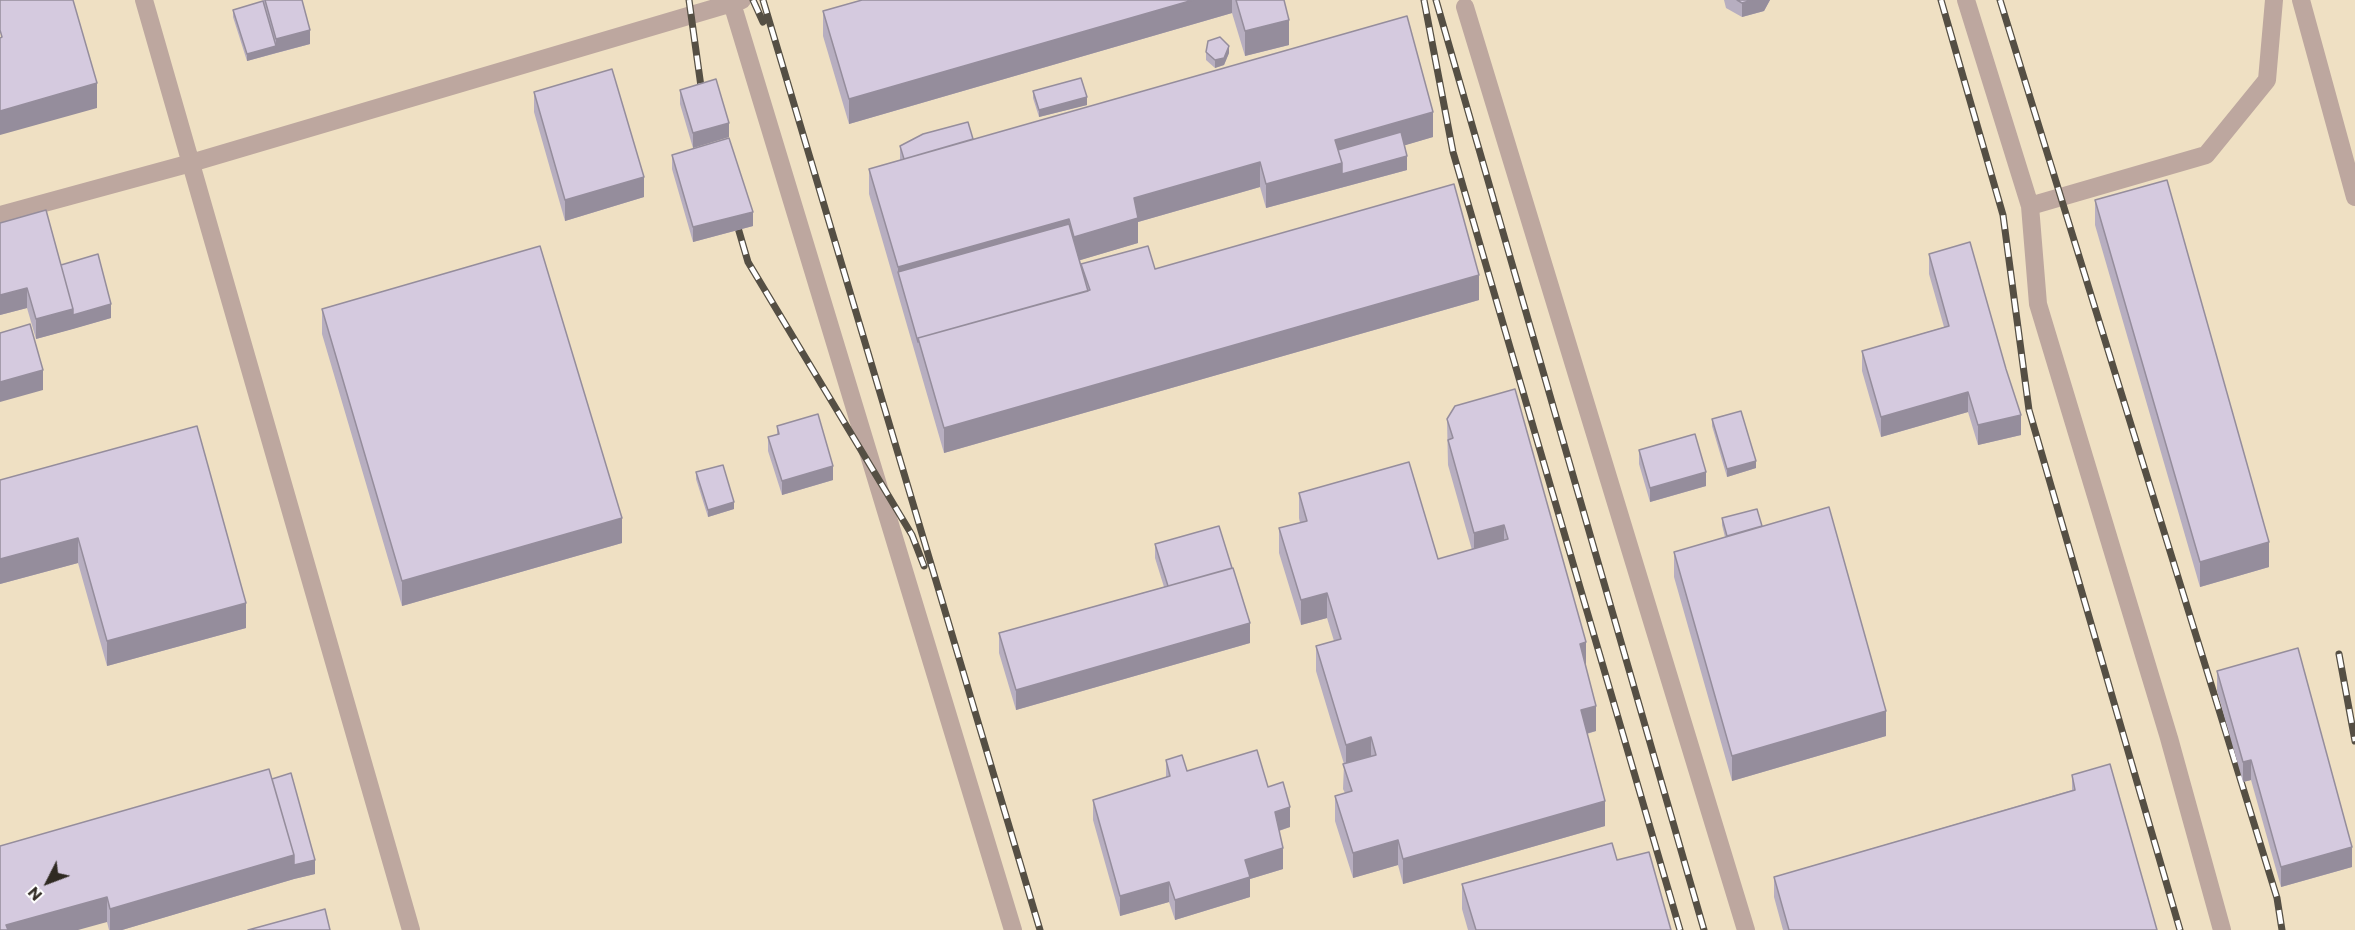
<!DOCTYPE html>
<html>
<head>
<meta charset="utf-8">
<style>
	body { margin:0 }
	#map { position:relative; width:2355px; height:930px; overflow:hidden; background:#f6ead4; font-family:Commissioner,sans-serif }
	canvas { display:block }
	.north { position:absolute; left:18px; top:852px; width:60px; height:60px; -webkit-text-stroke:4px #fff; paint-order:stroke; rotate:228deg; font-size:16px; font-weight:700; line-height:24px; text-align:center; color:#2f2a22 }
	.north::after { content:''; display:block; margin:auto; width:21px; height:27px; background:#2f2a22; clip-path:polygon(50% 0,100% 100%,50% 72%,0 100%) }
</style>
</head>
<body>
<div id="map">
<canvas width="2355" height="930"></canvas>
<div class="north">N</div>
</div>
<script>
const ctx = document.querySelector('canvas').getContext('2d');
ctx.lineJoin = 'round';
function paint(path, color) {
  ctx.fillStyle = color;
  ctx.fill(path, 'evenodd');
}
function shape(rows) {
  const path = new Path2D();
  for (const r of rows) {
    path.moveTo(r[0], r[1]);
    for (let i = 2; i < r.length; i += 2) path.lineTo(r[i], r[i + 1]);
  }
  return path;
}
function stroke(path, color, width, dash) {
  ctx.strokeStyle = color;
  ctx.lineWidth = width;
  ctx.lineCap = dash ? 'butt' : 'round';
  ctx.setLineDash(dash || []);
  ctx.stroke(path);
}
paint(shape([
	[0,0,2355,0,2355,930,0,930]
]), '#efe0c3');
stroke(shape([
	[144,0,411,930],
	[731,0,1013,930],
	[2301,0,2355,197],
	[1465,7,1746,930],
	[0,215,191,163,742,0]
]), '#bda79f', 18);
stroke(shape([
	[1966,0,2030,206,2038,304,2169,738,2222,930],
	[2030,206,2206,155,2267,80,2274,0]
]), '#bda79f', 18);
const rail = shape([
	[689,0,703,101],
	[753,0,763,22],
	[763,0,1040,930],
	[1424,0,1453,152,1680,930],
	[1436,0,1704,930],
	[1941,0,2003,215,2029,410,2180,930],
	[2000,0,2277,898,2282,930],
	[734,214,748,262,912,535,924,566],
	[2339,654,2355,741]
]);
stroke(rail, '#554f44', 7);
stroke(rail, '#fff', 4.5, [14]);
paint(shape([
	[263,0,302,0,310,44,247,61,233,17,233,10,263,1],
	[862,0,1284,0,1289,45,1245,56,1232,13,849,124,823,36,823,11],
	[1724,0,1770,0,1764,11,1742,17,1726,8],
	[1206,52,1229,53,1224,65,1215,68,1206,60],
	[680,90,729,137,693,148,680,104],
	[1033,91,1087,105,1039,117,1033,98],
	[534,92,644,197,565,221,534,112],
	[1433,137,1405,145,1407,170,1266,208,1260,187,1138,222,1138,243,1080,260,1081,266,1155,269,1479,300,944,453,869,194,869,169,900,160,900,146,973,139],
	[672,155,753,226,693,242,672,169],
	[2095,200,2269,567,2200,587,2095,225],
	[0,223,61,265,111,318,36,339,27,308,0,315],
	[1929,254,2021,435,1978,445,1968,412,1881,437,1862,371,1862,351,1944,327,1929,274],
	[322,309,622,543,402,606,322,334],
	[1447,419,1586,667,1596,731,1587,734,1605,826,1403,884,1398,865,1353,878,1335,821,1335,796,1345,793,1343,789,1344,764,1316,671,1316,646,1334,641,1327,618,1301,625,1279,553,1279,528,1300,523,1299,518,1299,493,1438,559,1472,550,1448,465],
	[1712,419,1756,468,1727,477,1712,426],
	[777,426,833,480,782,495,768,451,768,437,777,435],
	[1639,450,1706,486,1650,502,1639,464],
	[696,472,734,509,708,517,696,479],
	[0,480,246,628,107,666,78,563,0,584],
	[1722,518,1762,526,1886,736,1732,781,1674,577,1674,552,1725,537,1722,525],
	[1155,544,1250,643,1016,710,999,653,999,633,1164,587,1155,558],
	[2217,671,2352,867,2281,887,2251,780,2243,782,2217,691],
	[1166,760,1187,771,1268,787,1290,827,1279,831,1283,869,1250,879,1250,897,1175,920,1169,902,1120,916,1093,820,1093,800,1166,778],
	[2072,775,2157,930,1783,930,1774,897,1774,877,2072,790],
	[272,779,315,874,294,879,122,930,109,930,107,922,0,930],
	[1617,860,1671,930,1468,930,1462,909,1462,884]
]), '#b7aec0');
paint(shape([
	[1193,0,1232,0,1232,13,849,124,849,99],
	[1752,0,1770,0,1764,11,1742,17,1742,3],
	[1289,20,1289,45,1245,56,1245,31],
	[310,30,310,44,276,53,276,39],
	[276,46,276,53,247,61,247,54],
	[1229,46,1229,53,1224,65,1215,68,1215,60],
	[97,83,97,108,0,135,0,111],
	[1087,97,1087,105,1039,117,1039,110],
	[1433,112,1433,137,1342,164,1407,156,1407,170,1266,208,1266,184,1335,140],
	[729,123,729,137,693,148,693,133],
	[1260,162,1260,187,1138,222,1138,243,1074,262,1074,237,1134,198],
	[644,177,644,197,565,221,565,200],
	[753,212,753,226,693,242,693,227],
	[1069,219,1069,244,898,272,898,267],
	[1479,275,1479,300,944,453,944,428],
	[27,288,27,308,0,315,0,295],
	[111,304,111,318,73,329,73,315],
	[73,309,73,329,36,339,36,319],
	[43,370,43,390,0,402,0,382],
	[1968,392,1968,412,1881,437,1881,417],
	[2021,415,2021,435,1978,445,1978,425],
	[1756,461,1756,468,1727,477,1727,469],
	[833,466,833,480,782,495,782,481],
	[1706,472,1706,486,1650,502,1650,488],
	[734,502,734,509,708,517,708,510],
	[622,518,622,543,402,606,402,581],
	[1504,525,1504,550,1474,558,1474,533],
	[78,538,78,563,0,584,0,559],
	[2269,542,2269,567,2200,587,2200,562],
	[1327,593,1327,618,1301,625,1301,600],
	[246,603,246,628,107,666,107,641],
	[1250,623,1250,643,1016,710,1016,690],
	[1586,642,1586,667,1580,644],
	[1596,706,1596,731,1581,735,1581,710],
	[1886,711,1886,736,1732,781,1732,756],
	[1371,737,1371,762,1346,770,1346,745],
	[2251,760,2251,780,2243,782,2243,762],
	[1605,801,1605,826,1403,884,1403,859],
	[1290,807,1290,827,1275,832,1275,812],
	[1398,840,1398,865,1353,878,1353,853],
	[2352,847,2352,867,2281,887,2281,867],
	[1283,848,1283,869,1250,879,1250,897,1175,920,1175,900,1245,860],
	[294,855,294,879,122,930,110,930,110,909],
	[315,860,315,874,294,879,294,865],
	[1169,882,1169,902,1120,916,1120,896],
	[107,897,107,922,78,930,6,930,6,925]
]), '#958d9c');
const building = shape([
	[0,0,73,0,97,83,0,111,0,38,2,37,0,30,0,0],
	[265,0,302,0,310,30,276,39,265,0],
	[862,0,1193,0,849,99,823,11,862,0],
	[1236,0,1284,0,1289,20,1245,31,1236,0],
	[1737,0,1752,0,1742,3,1737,0],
	[263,1,276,46,247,54,233,10,263,1],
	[1407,16,1433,112,1335,140,1342,163,1266,184,1260,162,1134,198,1138,218,1074,237,1069,219,898,267,869,169,1407,16],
	[1220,37,1229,46,1224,58,1215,60,1206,52,1208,41,1220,37],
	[612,69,644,177,565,200,534,92,612,69],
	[1081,78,1087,97,1039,110,1033,91,1081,78],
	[716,79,729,123,693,133,680,90,716,79],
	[968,122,973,139,904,159,900,146,923,134,968,122],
	[1401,132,1407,156,1342,174,1342,163,1338,150,1401,132],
	[729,138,753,212,693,227,672,155,729,138],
	[2167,180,2269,542,2200,562,2095,200,2167,180],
	[1454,184,1479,275,944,428,918,338,1090,290,1081,264,1148,246,1155,269,1454,184],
	[46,210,73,309,36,319,27,288,0,295,0,223,46,210],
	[1069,224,1088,291,918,338,918,342,898,272,1069,224],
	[1970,242,2006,369,2021,415,1978,425,1968,392,1881,417,1862,351,1949,326,1929,254,1970,242],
	[540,246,622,518,402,581,322,309,540,246],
	[98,254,111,304,73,315,73,309,61,265,98,254],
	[30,324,43,370,0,382,0,333,30,324],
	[1515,389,1586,642,1580,644,1596,706,1581,710,1605,801,1403,859,1398,840,1353,853,1335,796,1352,791,1343,764,1376,755,1371,737,1346,745,1316,646,1341,639,1327,593,1301,600,1279,528,1307,521,1299,493,1409,462,1438,559,1508,539,1504,525,1474,533,1448,440,1453,438,1447,419,1455,406,1515,389],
	[1741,411,1756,461,1727,469,1712,419,1741,411],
	[818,414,833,466,782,481,768,437,779,434,777,426,818,414],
	[197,426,246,603,107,641,78,538,0,559,0,480,197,426],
	[1695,434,1706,472,1650,488,1639,450,1695,434],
	[723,465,734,502,708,510,696,472,723,465],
	[1829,507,1886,711,1732,756,1674,552,1829,507],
	[1757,509,1762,526,1727,536,1722,518,1757,509],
	[1219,526,1232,568,1168,586,1155,544,1219,526],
	[1233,568,1250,623,1016,690,999,633,1233,568],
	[2298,648,2352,847,2281,867,2251,760,2243,762,2217,671,2298,648],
	[1257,750,1268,787,1283,782,1290,807,1275,812,1283,848,1245,860,1250,877,1175,900,1169,882,1120,896,1093,800,1170,776,1166,760,1182,755,1187,771,1257,750],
	[2110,764,2157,930,1789,930,1774,877,2075,790,2072,775,2110,764],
	[269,769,294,855,110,909,107,897,6,925,8,930,0,930,0,846,269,769],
	[291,773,315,860,294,865,294,855,272,779,291,773],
	[1612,843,1617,860,1649,852,1671,930,1476,930,1462,884,1612,843],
	[325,909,330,930,248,930,325,909]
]);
paint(building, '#d5cadf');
stroke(building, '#958d9c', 1.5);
</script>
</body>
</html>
